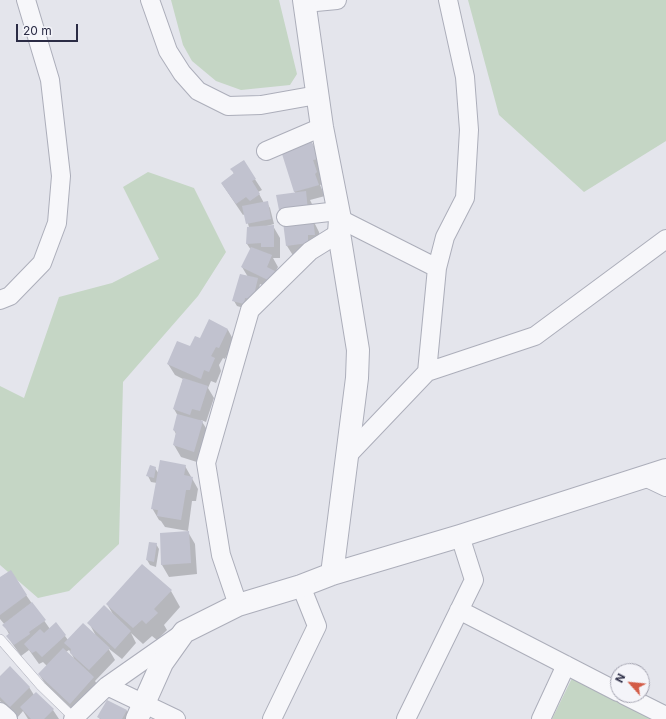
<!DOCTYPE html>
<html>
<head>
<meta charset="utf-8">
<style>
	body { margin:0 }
	#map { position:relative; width:666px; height:719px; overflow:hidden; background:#e4e5ec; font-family:Inter,sans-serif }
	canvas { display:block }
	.north { position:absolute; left:610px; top:663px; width:40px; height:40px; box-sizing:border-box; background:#f4f4f9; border:1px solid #a4a4b1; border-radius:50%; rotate:297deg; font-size:11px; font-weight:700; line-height:16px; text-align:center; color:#2b2c45 }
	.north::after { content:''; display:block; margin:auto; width:14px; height:18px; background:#d35c47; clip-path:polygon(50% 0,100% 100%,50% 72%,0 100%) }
	.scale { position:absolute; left:16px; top:24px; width:62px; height:18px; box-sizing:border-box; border:2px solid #2b2c45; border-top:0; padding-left:5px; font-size:12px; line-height:14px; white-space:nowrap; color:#2b2c45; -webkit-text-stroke:3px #f4f4f9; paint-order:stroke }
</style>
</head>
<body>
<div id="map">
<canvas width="666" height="719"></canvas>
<div class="north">N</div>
<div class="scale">20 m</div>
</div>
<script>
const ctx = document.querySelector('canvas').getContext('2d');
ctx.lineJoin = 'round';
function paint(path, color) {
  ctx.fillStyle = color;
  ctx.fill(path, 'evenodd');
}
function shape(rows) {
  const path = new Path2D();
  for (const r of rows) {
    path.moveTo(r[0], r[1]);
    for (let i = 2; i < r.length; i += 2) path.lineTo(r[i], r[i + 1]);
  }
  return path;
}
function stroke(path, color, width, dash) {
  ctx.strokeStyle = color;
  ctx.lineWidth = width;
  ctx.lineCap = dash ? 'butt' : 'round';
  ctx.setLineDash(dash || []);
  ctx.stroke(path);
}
paint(shape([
	[171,0,279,0,297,74,290,85,241,90,216,81,192,61,183,45],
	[468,0,666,0,666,141,584,192,499,115],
	[148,172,194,188,226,252,198,296,123,382,119,544,69,591,38,598,0,565,0,386,24,398,59,297,112,283,159,259,123,187],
	[574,674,666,719,552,719]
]), '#c5d6c5');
paint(shape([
	[311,141,317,152,323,170,319,171,323,184,320,185,325,196,310,200,312,204,314,222,319,232,321,246,294,257,287,246,296,194,294,191],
	[243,161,262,190,258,192,264,203,267,203,270,208,274,224,267,226,273,226,280,238,280,258,273,258,278,267,275,273,277,292,260,284,256,304,247,309,237,306,234,301,248,277,242,267,251,250,247,244,249,227,245,214,243,215,222,184,234,174,232,169],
	[209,321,228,330,234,341,225,359,223,358,219,365,221,371,216,383,211,381,208,388,214,398,206,422,201,420,209,433,200,463,181,457,174,445,176,434,174,430,178,416,174,409,183,379,175,375,168,364,201,340],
	[185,466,198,489,196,501,192,501,188,531,165,527,161,521,159,520,152,508,157,483,151,482,148,476,155,468,159,474],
	[188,532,195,544,197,574,169,577,162,565,161,534],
	[156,544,159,549,156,567,150,565,147,560],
	[0,578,26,595,50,629,56,624,68,640,96,636,89,623,114,616,107,604,171,591,180,607,164,625,167,630,157,640,152,636,143,644,131,633,136,643,122,659,108,648,115,660,95,681,100,689,77,714,46,685,39,674,47,666,43,662,39,664,29,650,21,656,7,636,9,634,4,625,5,625,0,619],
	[69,650,74,658,66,652],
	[0,678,29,687,34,695,53,710,59,719,28,719,23,711,17,718,0,701],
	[126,710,130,716,128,719,100,719,98,717]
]), '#0003');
paint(shape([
	[311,140,318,159,313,160,317,172,315,174,319,185,294,192,282,154],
	[244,160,256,179,252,181,260,194,250,201,246,197,236,204,221,183,234,173,230,169],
	[306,191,308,211,280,215,276,195],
	[268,201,271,219,246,224,242,206],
	[313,219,315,235,308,235,308,243,286,246,283,222],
	[274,225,274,247,261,247,261,243,246,244,247,227],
	[251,247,272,255,267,267,275,271,270,281,241,267],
	[240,274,258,278,253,299,245,298,244,304,232,301],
	[209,319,228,329,219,348,216,347,211,356,215,358,209,372,204,370,201,379,167,364,177,341,190,346,195,336,200,338],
	[183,378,208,386,200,411,192,409,190,415,173,409],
	[177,414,203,421,194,452,173,445,176,432,173,430],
	[160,460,186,465,184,475,193,477,190,490,186,490,181,520,157,516,158,510,151,509],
	[150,465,156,467,154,478,146,476],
	[189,531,191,563,161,565,160,533],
	[149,542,157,543,154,562,146,560],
	[142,564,172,590,154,609,158,613,146,624,142,620,133,628,106,604],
	[11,570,27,595,0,615,0,577],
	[32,602,46,620,29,632,30,634,14,645,6,636,10,633,2,625],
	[104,605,131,631,115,649,87,623],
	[56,622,66,635,42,657,36,651,32,653,24,644,40,629,44,633],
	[83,623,110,648,89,670,70,653,71,649,64,643],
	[63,648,94,677,70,704,38,674],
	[10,666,30,687,10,707,0,697,0,676],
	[36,692,54,709,44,719,31,719,20,707],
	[107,700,127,710,122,719,101,719,97,717]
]), '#c1c2cf');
const service = shape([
	[0,639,41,686,74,718]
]);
const minor = shape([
	[150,0,168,51,182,73,198,91,228,106,261,105,317,95],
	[305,3,337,0],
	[266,151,322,127],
	[286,217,338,211],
	[340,219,437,268],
	[0,300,10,296,42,263,57,223,61,176,50,80,26,0],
	[427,372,535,336,666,239],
	[347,456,427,372,437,268,445,237,465,198,469,130,465,77,448,0],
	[645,477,666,487],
	[238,605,221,555,206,463,250,310,310,251,339,233],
	[459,610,618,692],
	[107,686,176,719],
	[624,695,666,716],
	[0,712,8,719],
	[73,719,107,686,177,637],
	[272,719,317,626,301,586],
	[406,719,474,580,460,536],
	[541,719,566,665]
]);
const tertiary = shape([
	[304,0,322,127,340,219,339,233,358,350,357,378,332,574],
	[137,719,162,663,184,632,238,605,301,586,332,574,460,536,666,470]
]);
stroke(service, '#acaeba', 10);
stroke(minor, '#acaeba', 20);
stroke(tertiary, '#acaeba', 24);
stroke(service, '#f7f7fa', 9);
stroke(minor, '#f7f7fa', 18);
stroke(tertiary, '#f7f7fa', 22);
</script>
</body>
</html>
